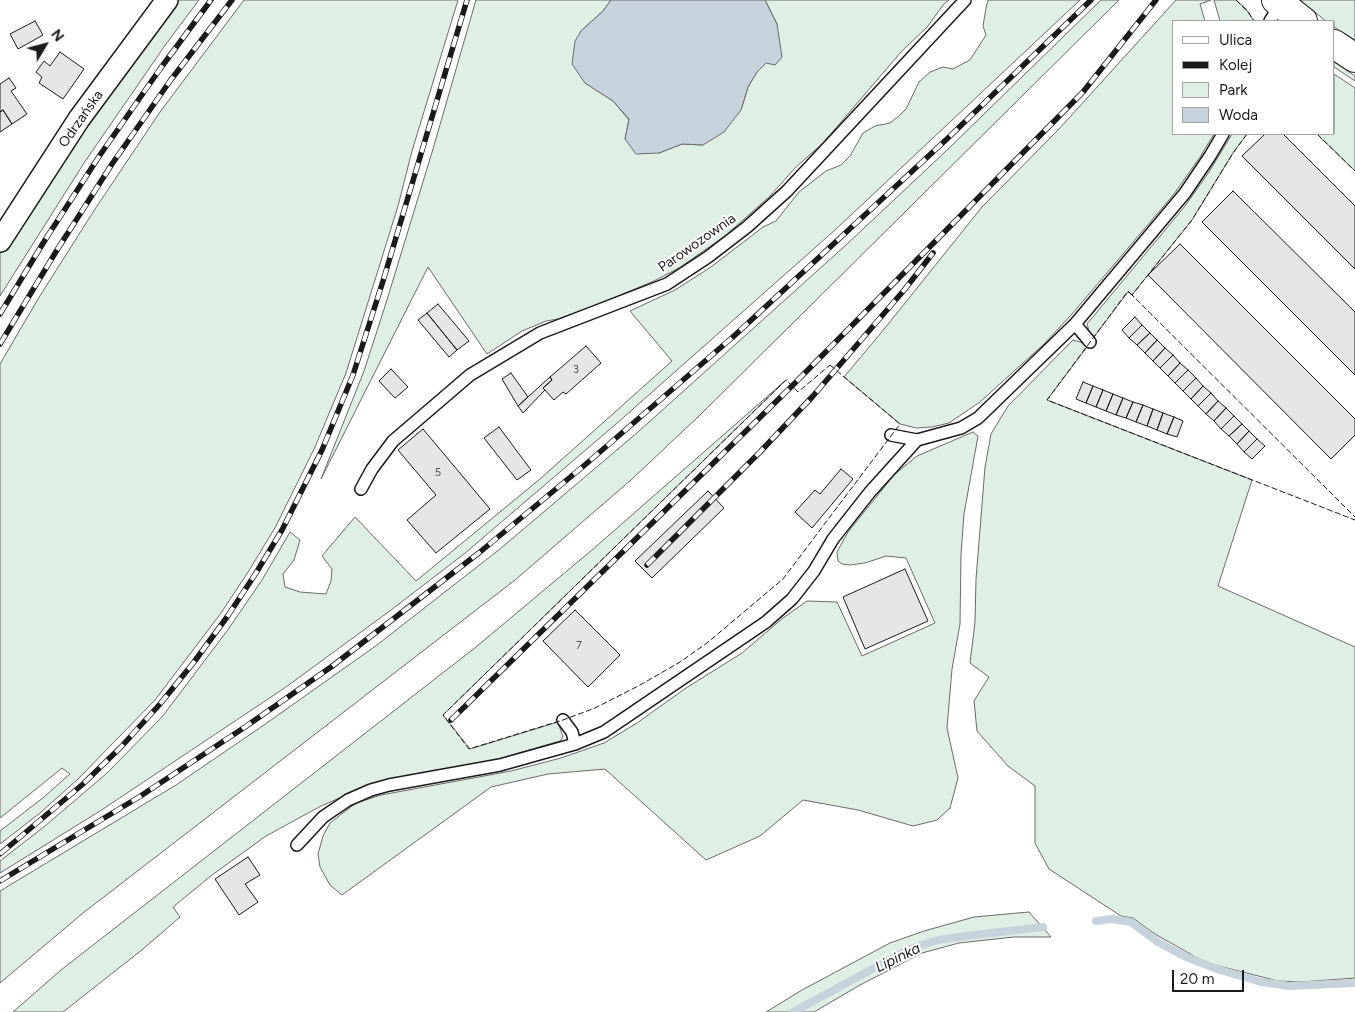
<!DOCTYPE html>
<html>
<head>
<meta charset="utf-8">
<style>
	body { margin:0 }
	#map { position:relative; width:1355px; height:1012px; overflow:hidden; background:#fff; font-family:Figtree,sans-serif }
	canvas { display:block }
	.legend { position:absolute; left:1172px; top:20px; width:162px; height:115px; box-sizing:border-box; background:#fff; border:1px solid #a3a3a3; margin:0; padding:6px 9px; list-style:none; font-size:15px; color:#1a1a1a }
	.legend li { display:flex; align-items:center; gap:10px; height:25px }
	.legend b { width:25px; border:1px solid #a3a3a3 }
	.north { position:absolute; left:20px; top:20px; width:50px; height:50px; -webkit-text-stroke:4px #fff; paint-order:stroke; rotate:53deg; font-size:14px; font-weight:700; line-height:20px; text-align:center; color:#1a1a1a }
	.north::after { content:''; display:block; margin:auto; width:18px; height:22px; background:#1a1a1a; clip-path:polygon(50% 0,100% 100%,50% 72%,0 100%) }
	.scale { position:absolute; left:1172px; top:970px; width:72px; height:22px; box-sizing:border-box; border:2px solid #1a1a1a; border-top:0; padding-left:6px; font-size:15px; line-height:18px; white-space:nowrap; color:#1a1a1a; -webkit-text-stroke:4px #fff; paint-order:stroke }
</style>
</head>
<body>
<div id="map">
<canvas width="1355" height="1012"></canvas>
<ul class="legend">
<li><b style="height:6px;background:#fff"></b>Ulica</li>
<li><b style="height:6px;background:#1a1a1a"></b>Kolej</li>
<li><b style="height:14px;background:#e0efe3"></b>Park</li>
<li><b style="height:14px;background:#c6d2dc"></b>Woda</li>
</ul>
<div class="north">N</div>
<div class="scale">20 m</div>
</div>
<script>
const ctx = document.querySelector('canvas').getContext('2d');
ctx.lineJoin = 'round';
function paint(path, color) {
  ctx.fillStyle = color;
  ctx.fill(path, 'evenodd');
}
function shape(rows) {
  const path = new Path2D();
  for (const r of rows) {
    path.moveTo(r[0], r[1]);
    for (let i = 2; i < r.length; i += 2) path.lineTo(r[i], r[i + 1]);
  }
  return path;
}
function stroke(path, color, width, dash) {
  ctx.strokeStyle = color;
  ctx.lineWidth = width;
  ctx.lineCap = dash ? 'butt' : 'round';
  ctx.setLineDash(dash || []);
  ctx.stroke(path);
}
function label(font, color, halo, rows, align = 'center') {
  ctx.font = font + ' Figtree,sans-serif';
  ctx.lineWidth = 4;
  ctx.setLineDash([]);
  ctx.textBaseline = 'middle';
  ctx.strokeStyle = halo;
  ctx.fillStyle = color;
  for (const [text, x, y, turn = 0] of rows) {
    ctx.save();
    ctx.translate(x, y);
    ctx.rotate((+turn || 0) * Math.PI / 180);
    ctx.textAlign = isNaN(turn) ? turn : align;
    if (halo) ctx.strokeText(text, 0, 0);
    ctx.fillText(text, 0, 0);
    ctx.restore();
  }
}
const green = shape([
	[173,0,199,0,166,44,84,163,0,296,0,250,173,0],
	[244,0,458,0,412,151,398,206,346,373,315,447,276,526,250,569,221,613,155,700,78,779,40,813,0,844,0,831,44,797,70,774,62,768,0,818,0,364,38,299,95,209,160,112,244,0],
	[476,0,611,0,603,11,581,31,585,83,613,101,629,120,625,139,659,153,682,144,703,145,741,110,748,87,757,72,766,63,777,24,765,0,949,0,943,5,928,26,901,52,823,143,795,168,770,196,725,236,679,268,654,281,589,308,558,319,546,321,522,331,487,354,428,267,321,479,364,371,386,303,433,149,476,0],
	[988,0,1080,0,835,230,616,424,464,554,391,610,286,687,100,811,0,873,0,861,45,826,107,773,162,717,227,631,262,580,290,532,300,540,294,560,283,574,285,587,300,592,326,594,331,581,332,569,322,556,355,517,416,581,540,479,672,361,630,311,675,290,711,267,763,227,776,221,799,192,826,171,841,165,850,156,863,133,875,126,890,123,899,116,906,109,919,82,930,72,943,67,953,69,970,60,986,35,983,26,986,8,988,0],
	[1101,0,1119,0,700,415,631,480,515,580,83,913,0,983,0,891,176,785,264,725,377,645,500,549,638,432,846,245,945,152,1101,0],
	[1176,0,1211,0,1200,4,1205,21,1174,21,1174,134,1214,134,1200,157,1174,194,1072,314,1044,344,980,402,949,423,932,427,916,428,900,424,844,377,885,328,982,207,1059,129,1176,0],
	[1214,0,1236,0,1245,8,1254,21,1220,21,1214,0],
	[1300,0,1355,0,1355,40,1334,27,1334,21,1326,21,1300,0],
	[1334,62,1355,76,1355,81,1334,67,1334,62],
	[1334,74,1355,88,1355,171,1317,134,1334,134,1334,74],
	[1232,134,1247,134,1233,153,1192,220,1132,295,1128,292,1094,337,1089,331,1087,324,1185,206,1209,172,1232,134],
	[1073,340,1083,343,1087,347,1047,400,1252,480,1218,586,1355,647,1355,978,1301,982,1278,981,1219,966,1201,960,1155,934,1133,918,1121,916,1049,869,1035,843,1035,786,1008,766,977,731,974,701,989,677,970,663,975,622,976,579,985,467,991,434,1008,406,1073,340],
	[786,380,443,715,470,749,558,722,563,737,560,741,478,765,392,779,360,789,321,806,266,836,212,875,173,907,180,917,143,949,63,1012,13,1012,61,970,476,647,592,550,786,380],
	[973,432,978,436,964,514,961,554,960,624,952,669,947,728,958,778,950,808,937,820,913,826,858,810,803,800,760,836,706,860,605,769,548,774,491,787,342,895,330,885,320,867,318,854,323,836,330,823,356,803,381,795,511,771,561,758,604,743,637,723,686,688,742,653,783,618,807,601,837,602,862,656,935,623,906,558,886,556,865,563,850,565,842,564,838,561,837,552,848,532,894,475,917,456,973,432],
	[1029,912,1051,937,1014,937,959,943,922,953,860,985,814,1012,766,1012,802,990,890,943,924,931,974,917,1029,912]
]);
paint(green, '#e0efe3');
stroke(green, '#6a6a6a', 1);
const water = shape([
	[611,0,765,0,777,24,782,57,775,65,766,63,757,72,748,87,741,110,724,132,703,145,682,144,659,153,636,154,625,139,629,119,613,101,585,83,572,64,575,41,581,31,603,11,611,0]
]);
paint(water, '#c6d2dc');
stroke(water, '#6a6a6a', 1);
stroke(shape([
	[1096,921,1112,919,1131,922,1158,942,1184,956,1217,969,1261,982,1289,986,1355,983],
	[793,1012,904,952,919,946,938,940,966,936,1043,927]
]), '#c6d2dc', 8);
const building = shape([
	[35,21,43,35,18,49,10,34,35,21],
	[60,52,84,69,63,99,39,83,42,77,36,72,44,61,50,66,60,52],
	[9,78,16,88,11,91,27,114,12,124,3,110,0,112,0,84,9,78],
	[3,110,12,124,0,132,0,112,3,110],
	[1265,134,1283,134,1355,206,1355,269,1242,156,1265,134],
	[1233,191,1355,312,1355,375,1202,222,1233,191],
	[1180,244,1355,419,1355,435,1331,459,1148,275,1180,244],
	[438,304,469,341,457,350,427,313,438,304],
	[427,313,457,350,449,357,418,320,427,313],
	[1135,317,1142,325,1129,338,1122,330,1135,317],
	[1142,325,1150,333,1137,345,1129,338,1142,325],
	[1150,333,1157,340,1145,353,1137,345,1150,333],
	[1157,340,1165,348,1153,361,1145,353,1157,340],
	[586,346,601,363,566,394,563,392,554,400,543,388,552,380,550,377,586,346],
	[1165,348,1173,355,1160,368,1153,361,1165,348],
	[1173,355,1180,363,1168,376,1160,368,1173,355],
	[1180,363,1188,370,1175,383,1168,376,1180,363],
	[391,369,408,387,395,398,379,381,391,369],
	[1188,370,1196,378,1183,391,1175,383,1188,370],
	[511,373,528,397,518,406,502,379,511,373],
	[550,377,552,380,543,388,545,390,523,413,518,406,550,377],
	[1196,378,1203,386,1191,399,1183,391,1196,378],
	[1083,382,1093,386,1086,403,1076,399,1083,382],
	[1093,386,1103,390,1096,407,1086,403,1093,386],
	[1203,386,1211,393,1198,406,1191,399,1203,386],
	[1103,390,1113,394,1106,411,1096,407,1103,390],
	[1211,393,1218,401,1206,414,1198,406,1211,393],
	[1113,394,1123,398,1116,415,1106,411,1113,394],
	[1123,398,1133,402,1126,418,1116,415,1123,398],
	[1218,401,1226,408,1214,421,1206,414,1218,401],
	[1133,402,1143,405,1136,422,1126,418,1133,402],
	[1143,405,1153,409,1147,426,1136,422,1143,405],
	[1226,408,1234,416,1221,429,1214,421,1226,408],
	[1153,409,1163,413,1157,430,1147,426,1153,409],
	[1163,413,1174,417,1167,434,1157,430,1163,413],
	[1234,416,1242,424,1229,436,1221,429,1234,416],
	[1174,417,1183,421,1177,437,1167,434,1174,417],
	[1242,424,1249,431,1237,444,1229,436,1242,424],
	[499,427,531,470,517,480,484,438,499,427],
	[423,429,490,509,436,553,407,520,436,495,398,450,423,429],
	[1249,431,1257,439,1244,452,1237,444,1249,431],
	[1257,439,1265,446,1252,459,1244,452,1257,439],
	[841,469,853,479,812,528,795,512,815,490,820,494,841,469],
	[708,491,724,508,652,578,635,561,708,491],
	[905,569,928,621,865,649,843,597,905,569],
	[575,610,620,655,588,687,543,641,575,610],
	[248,857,260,875,245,884,258,902,239,915,215,879,248,857]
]);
paint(building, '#e6e6e6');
stroke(building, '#1a1a1a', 1);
const service = shape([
	[1270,21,1280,4],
	[1075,324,1090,342],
	[891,435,917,440,961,428,978,418,1075,324,1185,193,1210,156,1223,134],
	[361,489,372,469,393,441,470,375,540,333,667,284,708,257,747,227,787,191,965,0],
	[563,720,572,732,575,744,604,732,766,622,792,599,814,571,833,539,870,492,917,440],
	[297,845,323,817,348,800,371,790,389,785,500,765,575,744]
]);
const minor = shape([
	[0,241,79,119,167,0]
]);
const primary = shape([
	[1276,0,1303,21],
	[1334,44,1355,58]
]);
stroke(service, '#1a1a1a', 14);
stroke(minor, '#1a1a1a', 24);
stroke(primary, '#1a1a1a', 30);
stroke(service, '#fff', 11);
stroke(minor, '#fff', 21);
stroke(primary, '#fff', 28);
const rail = shape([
	[0,314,45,240,100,155,160,69,211,0],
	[0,344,57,250,112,164,170,81,232,0],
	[647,565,760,452,813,396,905,289,933,253],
	[451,720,792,386,1083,92,1156,0],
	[0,854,83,784,121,747,160,704,194,662,227,617,256,573,282,530,322,450,353,375,383,281,467,0],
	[0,881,139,797,245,727,331,667,480,552,586,464,734,336,948,138,1091,0]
]);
stroke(rail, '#1a1a1a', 5.5);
stroke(rail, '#fff', 4, [11]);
stroke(shape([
	[1236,0,1249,13,1254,21],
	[1247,134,1233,153,1192,220,1132,295,1355,517],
	[1317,134,1355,171],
	[1132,295,1128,291,1047,400,1355,520],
	[830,365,900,424,783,579,707,643,680,662,642,684,595,708,563,720,469,749,443,715,786,380,798,392,830,365]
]), '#1a1a1a', 1, [6, 2.5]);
label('11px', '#4d4d4d', null, [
	["3",576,370],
	["5",438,473],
	["7",579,646]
]);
label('14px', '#1a1a1a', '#fff', [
	["Odrzańska",81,119,-55],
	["Parowozownia",697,243,-35]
]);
label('italic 15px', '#1a1a1a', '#fff', [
	["Lipinka",898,958,-26]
]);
</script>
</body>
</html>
